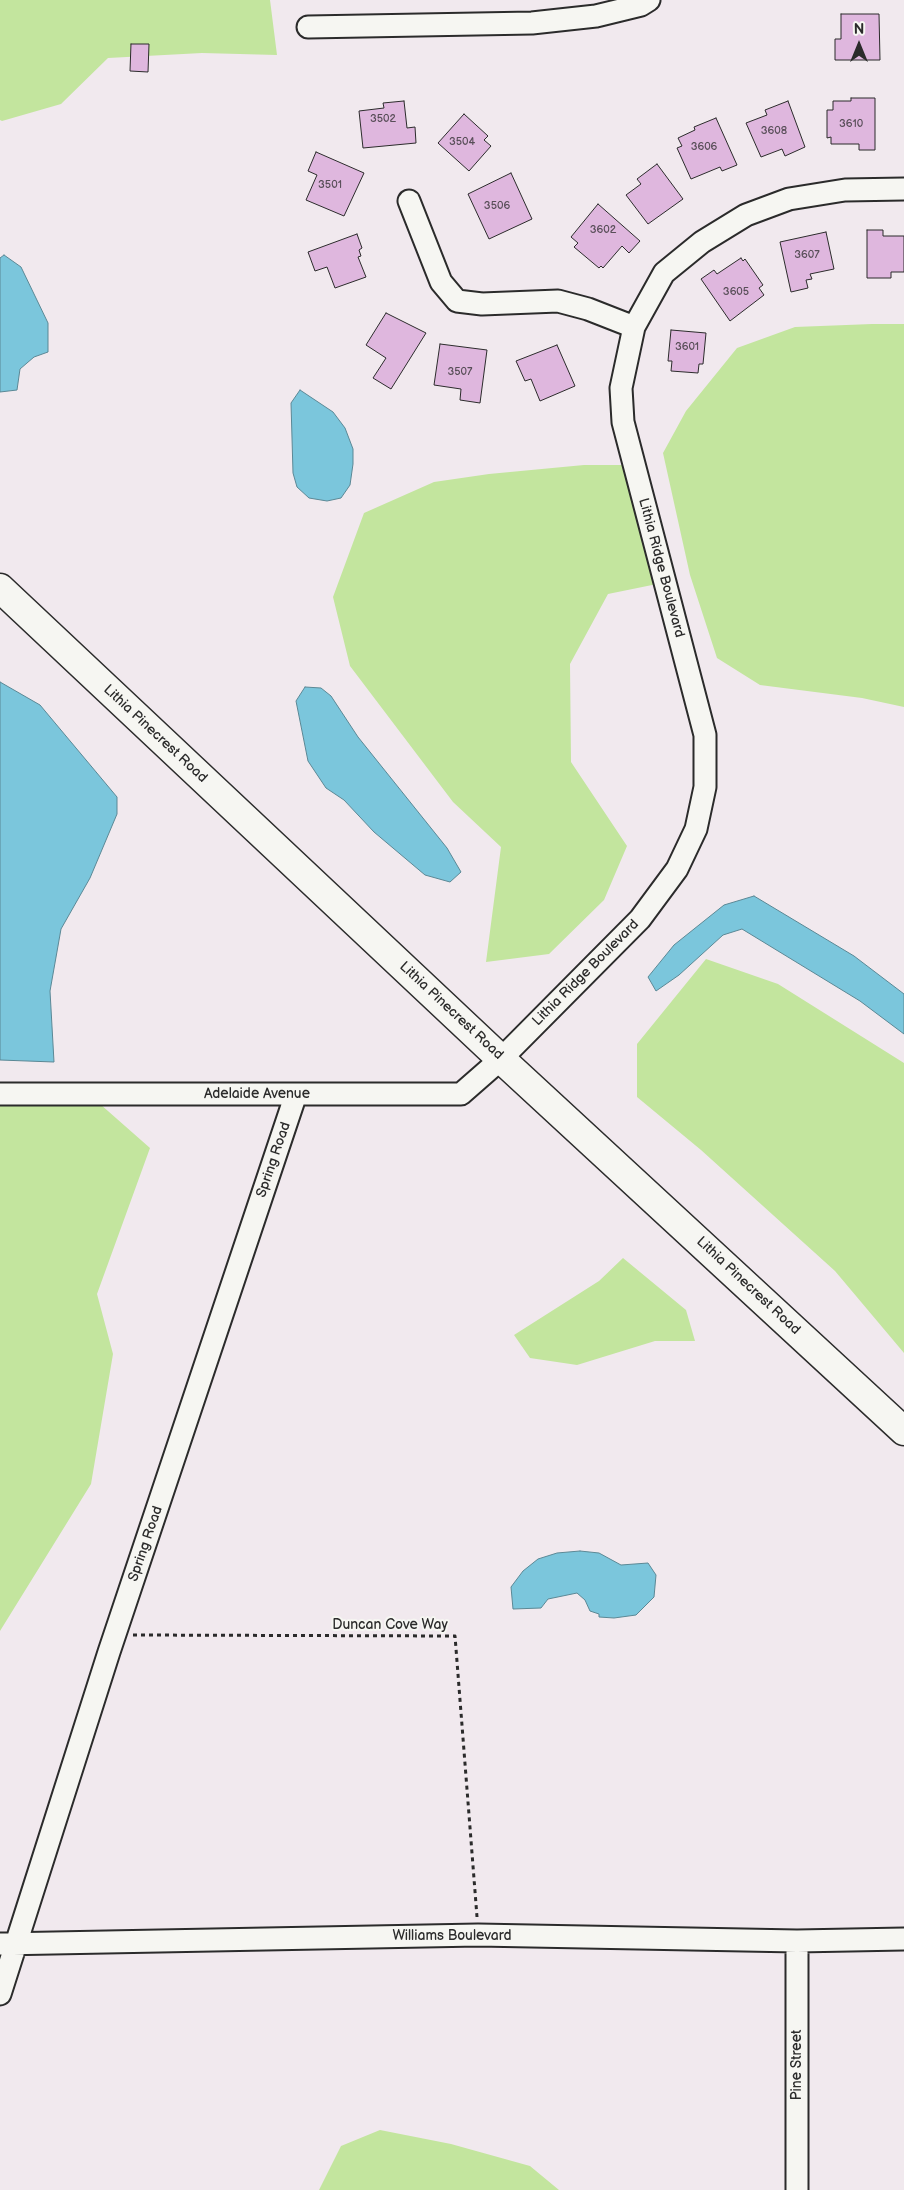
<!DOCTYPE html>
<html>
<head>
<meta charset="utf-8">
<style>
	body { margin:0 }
	#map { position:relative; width:904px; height:2190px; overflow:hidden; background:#f1e9ee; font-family:"Balsamiq Sans",sans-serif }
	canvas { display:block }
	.north { position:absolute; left:834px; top:20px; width:50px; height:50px; -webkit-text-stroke:4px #f6f6f2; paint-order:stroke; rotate:0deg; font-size:14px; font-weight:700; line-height:20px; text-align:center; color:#2b2b2b }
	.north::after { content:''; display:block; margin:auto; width:18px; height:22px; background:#2b2b2b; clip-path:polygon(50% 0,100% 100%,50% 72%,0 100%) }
</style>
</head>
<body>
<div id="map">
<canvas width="904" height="2190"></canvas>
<div class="north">N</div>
</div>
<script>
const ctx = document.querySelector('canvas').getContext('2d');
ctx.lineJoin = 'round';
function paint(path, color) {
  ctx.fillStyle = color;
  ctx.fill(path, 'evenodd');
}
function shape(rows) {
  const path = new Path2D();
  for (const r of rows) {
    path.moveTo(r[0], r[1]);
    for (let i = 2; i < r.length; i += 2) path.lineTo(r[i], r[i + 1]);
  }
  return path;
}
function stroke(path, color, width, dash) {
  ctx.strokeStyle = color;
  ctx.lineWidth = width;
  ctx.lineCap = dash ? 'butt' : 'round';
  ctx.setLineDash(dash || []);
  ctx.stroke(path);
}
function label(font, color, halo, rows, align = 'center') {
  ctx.font = font + ' "Balsamiq Sans",sans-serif';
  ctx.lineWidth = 4;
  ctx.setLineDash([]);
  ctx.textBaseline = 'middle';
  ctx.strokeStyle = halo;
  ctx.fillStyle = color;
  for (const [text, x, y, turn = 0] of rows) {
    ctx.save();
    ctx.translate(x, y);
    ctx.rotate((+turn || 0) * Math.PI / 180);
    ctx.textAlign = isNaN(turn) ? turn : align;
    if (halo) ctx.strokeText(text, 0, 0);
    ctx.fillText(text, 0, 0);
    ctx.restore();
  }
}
paint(shape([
	[0,0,270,0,277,55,202,53,108,58,61,104,2,121,0,120],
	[872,324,904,324,904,707,862,698,760,685,717,658,690,575,663,453,686,411,737,348,795,327],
	[584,465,625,465,657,584,608,594,570,664,571,762,627,846,604,900,549,954,486,962,501,847,453,802,350,666,333,597,364,513,434,482,489,474],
	[706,959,778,984,904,1063,904,1353,835,1271,701,1150,637,1097,637,1044],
	[0,1103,100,1104,150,1148,97,1294,113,1354,91,1484,0,1631],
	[623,1258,686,1310,695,1341,655,1341,577,1365,530,1358,514,1335,599,1281],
	[380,2130,451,2144,530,2166,559,2190,319,2190,341,2146]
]), '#c3e59e');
const water = shape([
	[4,255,21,267,48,323,48,352,34,357,20,369,17,390,0,392,0,258,4,255],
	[300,390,333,412,345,428,353,449,353,464,350,485,341,498,327,501,309,498,297,487,293,473,291,403,300,390],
	[0,682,40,705,117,797,117,814,90,878,61,929,50,991,54,1062,0,1060,0,682],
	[305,687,321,688,331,696,358,737,447,848,461,872,450,882,425,875,374,832,344,800,326,788,308,761,296,701,305,687],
	[754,896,854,956,904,994,904,1034,860,1001,742,929,723,935,679,975,656,991,648,977,674,945,724,905,754,896],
	[580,1551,599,1553,621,1565,648,1563,656,1575,654,1597,636,1615,614,1618,599,1617,599,1614,590,1611,585,1600,577,1593,548,1599,541,1608,513,1609,511,1587,523,1571,538,1559,557,1553,580,1551]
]);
paint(water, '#7bc6dc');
stroke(water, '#5b8895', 1);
const building = shape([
	[841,14,879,14,880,60,835,60,835,39,841,39,841,14],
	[131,44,149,44,148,72,130,71,131,44],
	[851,98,875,98,875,150,859,150,859,144,831,144,831,137,827,138,827,110,833,110,833,101,851,101,851,98],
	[404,101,407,128,415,127,416,143,363,148,359,111,384,108,383,103,404,101],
	[788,101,805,147,785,156,782,149,761,157,746,123,767,115,765,110,788,101],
	[464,114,488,136,484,140,491,146,469,171,438,143,464,114],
	[716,118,737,165,722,171,720,167,691,179,677,148,682,146,678,138,695,130,694,127,716,118],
	[316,152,364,173,344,216,306,200,317,175,308,171,316,152],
	[657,164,683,199,648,224,626,195,641,184,637,179,657,164],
	[511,173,532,219,489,239,468,194,511,173],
	[598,204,640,241,629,253,622,246,603,268,601,266,599,268,574,247,578,243,571,237,598,204],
	[867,230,883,230,883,236,904,236,904,272,891,272,891,278,867,278,867,230],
	[826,232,834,269,810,274,812,279,806,280,808,288,791,292,780,242,826,232],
	[357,234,362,248,359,250,361,256,358,257,366,277,335,288,327,267,315,271,308,252,357,234],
	[741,258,743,261,745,259,763,285,759,288,764,295,730,321,701,279,714,270,717,274,741,258],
	[386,313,426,333,391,389,373,378,386,358,366,345,386,313],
	[671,330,706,333,703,364,699,364,698,373,671,371,672,361,668,361,671,330],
	[440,344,487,350,480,403,460,400,461,389,434,385,440,344],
	[557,345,575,386,540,401,531,379,525,381,516,361,557,345]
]);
paint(building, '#dfb7de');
stroke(building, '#2b2b2b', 1);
const minor = shape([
	[308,27,532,23,596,16,641,5,649,0],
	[409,201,441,282,457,301,482,304,558,301,588,309,634,327],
	[0,1094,461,1094,501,1059,640,919,677,869,696,829,705,787,705,735,623,422,621,388,634,327,664,273,702,242,746,215,789,199,845,190,904,189],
	[797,1941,797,2190],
	[0,1944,478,1935,797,1941,904,1939],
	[0,1994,109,1652,296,1094]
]);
const major = shape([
	[0,588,501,1059,904,1431]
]);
stroke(minor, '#2b2b2b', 25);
stroke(major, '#2b2b2b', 31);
stroke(shape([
	[133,1635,455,1636,477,1917]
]), '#2b2b2b', 3, [4, 4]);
stroke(minor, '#f6f6f2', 21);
stroke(major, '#f6f6f2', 28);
label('11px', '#584e58', null, [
	["3502",383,119],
	["3610",851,124],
	["3608",774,131],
	["3504",462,142],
	["3606",704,147],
	["3501",330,185],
	["3506",497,206],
	["3602",603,230],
	["3607",807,255],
	["3605",736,292],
	["3601",687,347],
	["3507",460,372]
]);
label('14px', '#2b2b2b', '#f6f6f2', [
	["Lithia Ridge Boulevard",661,568,75],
	["Lithia Pinecrest Road",155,734,43],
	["Lithia Ridge Boulevard",586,973,-45],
	["Lithia Pinecrest Road",451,1011,43],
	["Adelaide Avenue",257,1094],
	["Spring Road",274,1160,-71],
	["Lithia Pinecrest Road",748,1286,43],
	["Spring Road",146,1544,-71],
	["Duncan Cove Way",390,1625],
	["Williams Boulevard",452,1936],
	["Pine Street",797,2065,-90]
]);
</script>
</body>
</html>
